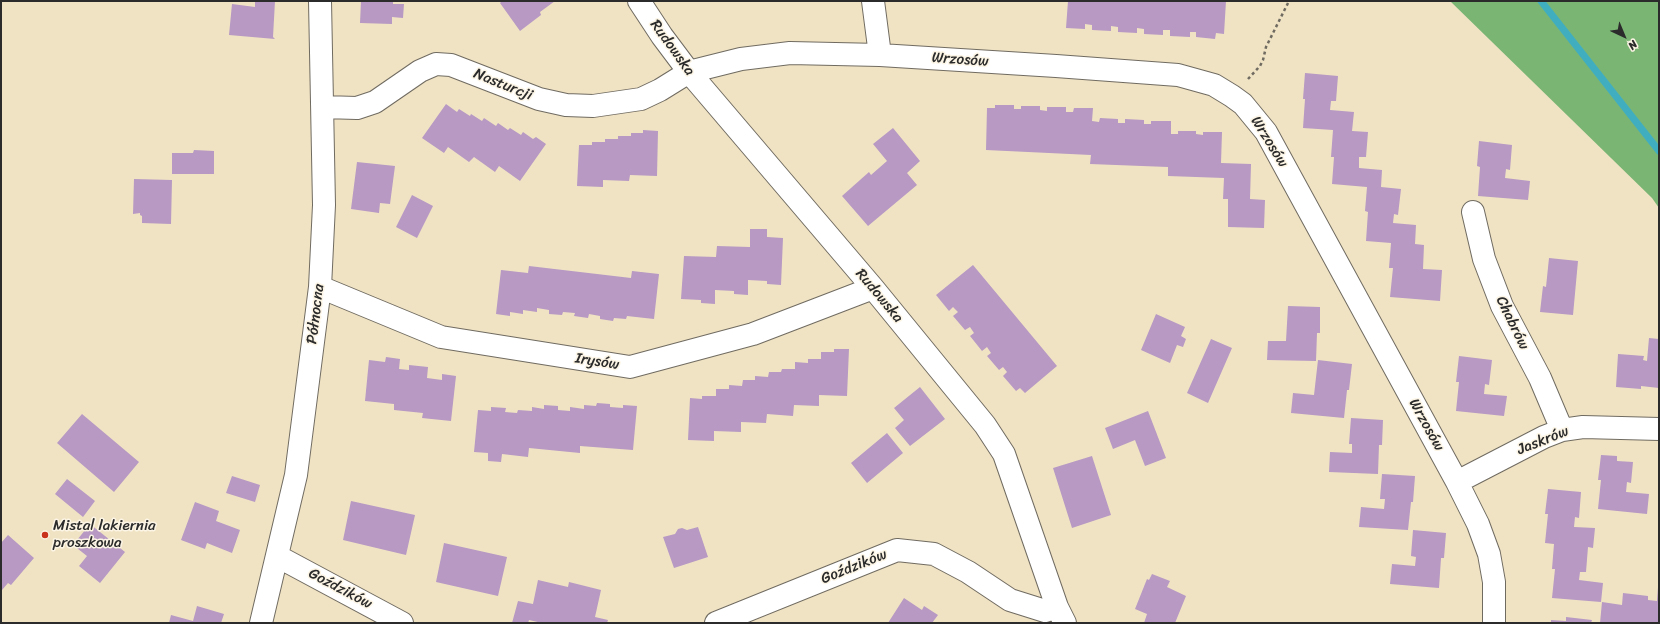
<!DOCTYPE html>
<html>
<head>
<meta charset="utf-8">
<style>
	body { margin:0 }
	#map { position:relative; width:1660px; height:624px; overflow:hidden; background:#f0e3c4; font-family:Sriracha,sans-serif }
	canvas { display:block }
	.frame { position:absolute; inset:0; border:2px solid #2b2b2b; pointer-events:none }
	.north { position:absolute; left:1604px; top:16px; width:40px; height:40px; -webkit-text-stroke:3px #fcf5e5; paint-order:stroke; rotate:136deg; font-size:11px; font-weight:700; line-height:16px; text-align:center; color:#2b2b2b }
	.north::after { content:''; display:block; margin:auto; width:14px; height:18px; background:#2b2b2b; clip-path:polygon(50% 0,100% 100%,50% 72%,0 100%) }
</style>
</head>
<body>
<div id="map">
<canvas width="1660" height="624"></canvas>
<div class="frame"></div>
<div class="north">N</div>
</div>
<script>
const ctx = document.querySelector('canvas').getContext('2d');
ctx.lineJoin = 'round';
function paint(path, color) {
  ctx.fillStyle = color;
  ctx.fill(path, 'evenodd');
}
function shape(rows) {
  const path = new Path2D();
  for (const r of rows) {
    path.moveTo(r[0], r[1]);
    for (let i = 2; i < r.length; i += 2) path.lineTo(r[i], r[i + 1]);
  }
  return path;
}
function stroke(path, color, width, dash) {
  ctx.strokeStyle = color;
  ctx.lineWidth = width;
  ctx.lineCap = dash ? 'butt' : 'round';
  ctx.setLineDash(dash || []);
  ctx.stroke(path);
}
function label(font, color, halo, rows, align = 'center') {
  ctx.font = font + ' Sriracha,sans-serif';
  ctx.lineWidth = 3;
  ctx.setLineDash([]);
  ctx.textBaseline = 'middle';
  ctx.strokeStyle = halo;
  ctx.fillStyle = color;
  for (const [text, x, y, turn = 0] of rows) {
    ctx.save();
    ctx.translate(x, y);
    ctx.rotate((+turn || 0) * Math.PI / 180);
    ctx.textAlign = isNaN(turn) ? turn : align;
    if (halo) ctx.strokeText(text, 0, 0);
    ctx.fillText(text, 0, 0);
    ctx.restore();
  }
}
paint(shape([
	[1450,1,1659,1,1659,208,1652,198]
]), '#7ab574');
stroke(shape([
	[1541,1,1659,151]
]), '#41aec0', 7);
paint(shape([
	[255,1,275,1,273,37,275,39,229,35,232,4,255,7],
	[361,1,393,1,393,4,404,4,403,18,392,17,392,24,360,23],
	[502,1,555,1,540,12,541,15,520,31,500,3],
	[1068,1,1226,1,1224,34,1216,33,1215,39,1196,37,1196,32,1190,32,1190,37,1170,36,1170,30,1163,30,1163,35,1144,34,1144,29,1137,28,1137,33,1118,32,1118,27,1111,26,1111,31,1092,30,1092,25,1085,24,1085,29,1066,28],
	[1305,73,1338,76,1336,101,1331,101,1330,110,1354,112,1352,131,1368,132,1366,157,1359,157,1359,168,1382,170,1381,187,1401,189,1398,215,1394,214,1393,223,1416,225,1415,244,1424,245,1423,269,1442,270,1440,301,1390,297,1393,268,1389,268,1391,243,1366,241,1368,212,1365,211,1367,187,1332,184,1334,157,1331,157,1333,130,1303,128,1305,99,1303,99],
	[446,104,457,112,459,109,470,116,471,114,482,121,484,118,496,126,498,123,508,130,510,128,521,135,523,132,533,139,536,137,546,144,520,181,499,166,495,172,474,157,469,162,448,147,444,153,422,138],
	[995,105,1014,105,1014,109,1021,109,1021,106,1040,106,1040,110,1047,111,1047,107,1066,107,1066,112,1073,112,1074,108,1093,108,1092,121,1099,122,1100,118,1118,119,1118,123,1125,123,1125,119,1144,120,1144,124,1151,124,1151,121,1171,121,1171,134,1178,134,1178,131,1196,131,1196,134,1203,135,1203,132,1222,132,1221,163,1251,164,1250,199,1265,200,1264,228,1228,227,1228,199,1223,199,1224,178,1168,176,1168,167,1090,164,1091,155,986,150,987,108,995,108],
	[893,128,920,161,907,173,917,185,868,226,842,196,869,172,871,175,887,161,873,144],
	[643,130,658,131,657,176,630,175,629,181,603,180,603,187,577,186,579,145,592,145,592,142,605,142,605,139,618,139,618,136,631,136,631,133,643,133],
	[1479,141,1512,145,1510,170,1506,169,1505,178,1530,181,1528,200,1478,196,1480,167,1477,166],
	[194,150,214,151,214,174,172,174,172,153,193,153],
	[357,162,395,166,390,204,380,203,379,213,351,209],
	[134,179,172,180,171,224,142,223,142,216,140,215,140,213,133,214],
	[412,195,433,206,417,238,396,227],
	[750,229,767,229,767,237,783,238,781,285,767,284,767,281,748,280,748,295,734,294,734,291,715,290,715,304,701,303,701,300,681,299,684,256,716,257,717,246,750,247],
	[1549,258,1578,261,1573,315,1540,312,1543,286,1546,287],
	[973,265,1057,366,1025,393,1020,388,1016,391,1003,376,1007,372,1003,367,999,370,987,356,991,353,987,347,982,351,970,336,974,333,970,327,965,330,953,316,958,312,953,307,949,311,936,295],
	[529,266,631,278,632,271,659,274,654,319,627,316,626,319,614,318,613,321,600,319,600,316,589,314,588,318,574,316,575,313,563,312,562,315,549,314,549,310,537,308,537,312,523,310,523,314,510,312,510,316,496,314,501,270,528,273],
	[1288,306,1320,307,1320,333,1317,333,1316,361,1267,360,1268,341,1286,341],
	[1156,314,1185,327,1181,336,1186,339,1183,347,1177,345,1170,363,1141,350],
	[1649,338,1659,339,1659,388,1641,386,1641,389,1616,387,1618,354,1644,356,1643,360,1647,361],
	[1211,339,1232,348,1208,403,1187,393],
	[834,349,849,349,847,396,819,395,819,406,794,405,793,416,767,414,766,423,741,422,741,432,714,431,714,441,688,440,690,398,702,399,702,396,716,396,716,389,729,389,729,385,742,386,743,380,755,380,755,376,768,377,769,372,781,372,782,369,795,369,795,362,808,363,808,359,821,359,821,352,834,352],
	[1459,356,1492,360,1489,385,1485,384,1484,394,1507,396,1504,416,1456,411,1459,382,1456,382],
	[386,357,400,359,399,369,409,370,409,365,428,367,427,378,442,380,442,374,456,376,451,421,422,418,423,413,394,410,394,404,365,401,369,360,385,362],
	[1318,360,1352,364,1349,390,1347,390,1344,418,1291,413,1293,393,1314,395],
	[920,387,945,419,910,446,895,428,904,420,894,408],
	[597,403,610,404,610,407,623,408,623,405,637,406,633,450,580,446,580,453,529,448,528,457,502,454,501,462,488,461,488,453,474,452,478,410,491,411,491,407,506,408,505,412,517,413,518,410,532,411,532,407,544,409,544,405,558,406,558,410,570,411,570,407,584,409,584,405,596,406],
	[1148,411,1166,458,1145,466,1135,440,1113,449,1105,428],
	[82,414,139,462,114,492,57,443],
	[1351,418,1383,420,1382,445,1379,445,1378,474,1329,472,1330,452,1352,453,1352,444,1349,444],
	[887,433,903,453,867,483,851,463],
	[1601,455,1617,456,1617,461,1633,462,1631,483,1627,482,1626,492,1649,494,1647,514,1598,509,1601,480,1598,480],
	[1092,456,1111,515,1072,528,1053,468],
	[1382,474,1415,476,1413,502,1411,502,1408,530,1359,527,1361,507,1384,509,1385,499,1380,499],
	[232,476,260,485,255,502,226,493],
	[67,479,95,501,83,517,55,494],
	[1548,489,1581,492,1579,518,1575,517,1574,527,1595,528,1593,548,1588,547,1586,572,1580,572,1579,580,1603,583,1601,602,1552,598,1555,569,1552,569,1554,544,1545,543,1548,514,1545,514],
	[351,501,415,515,406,555,343,540],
	[195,502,219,511,216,521,240,530,232,553,207,543,205,549,181,540],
	[90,524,125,552,100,583,79,566,87,556,73,545],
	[698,527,708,557,674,568,663,537,675,534,678,529,682,528,687,530],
	[1413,530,1446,533,1444,558,1441,558,1439,588,1390,584,1392,564,1415,566,1416,557,1411,556],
	[8,535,34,558,11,585,8,583,2,590,1,589,1,543],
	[444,543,507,557,498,596,436,582],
	[1152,574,1170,581,1167,587,1186,596,1175,623,1144,623,1147,614,1135,609,1147,579,1149,580],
	[538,580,568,587,569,582,601,590,595,617,608,620,607,623,542,623,529,620,528,623,512,623,518,601,533,604],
	[1658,587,1659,623,1600,623,1602,602,1622,605,1623,593,1648,596,1648,600,1657,601],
	[904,598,922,610,924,606,938,615,932,623,888,623],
	[197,606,224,614,221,623,169,623,171,615,193,621],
	[1566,617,1592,620,1591,623,1551,623,1551,620,1566,621]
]), '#b799c3');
const minor = shape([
	[639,1,662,36,689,72,873,288,985,425,1004,454,1057,607,1065,623],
	[873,1,880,55],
	[323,107,357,108,375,102,420,71,436,64,451,65,539,99,566,105,593,106,641,99,660,90,689,72,741,59,790,53,880,55,1056,66,1178,75,1214,85,1232,96,1243,104,1266,132,1457,482,1478,524,1489,554,1494,582,1494,623],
	[1473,212,1484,259,1502,306,1540,378,1562,430],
	[320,287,441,337,630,367,753,334,873,288],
	[1457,482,1544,437,1562,430,1583,427,1659,429],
	[277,556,402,623],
	[261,623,296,475,320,287,324,205,320,1],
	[716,623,897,550,934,554,968,572,1010,600,1045,611,1057,607]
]);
stroke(minor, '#706b61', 24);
stroke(shape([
	[1248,79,1260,66,1263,60,1266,47,1289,1]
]), '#706b61', 2.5, [3, 3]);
stroke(minor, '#fff', 22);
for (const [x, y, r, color] of [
	[45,535,4,"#c8321e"]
]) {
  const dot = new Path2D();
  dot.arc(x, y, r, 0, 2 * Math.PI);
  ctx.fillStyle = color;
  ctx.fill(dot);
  stroke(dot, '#fcf5e5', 1.5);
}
label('15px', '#2b2b2b', '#fcf5e5', [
	["Rudowska",672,48,54],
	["Wrzosów",960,60,4],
	["Nasturcji",503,85,22],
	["Wrzosów",1269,142,58],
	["Rudowska",879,296,50],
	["Północna",316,314,-83],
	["Chabrów",1512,323,64],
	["Irysów",597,362,9],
	["Wrzosów",1426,425,61],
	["Jaskrów",1543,441,-22],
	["Goździków",854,567,-22],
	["Goździków",340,589,28]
]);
label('15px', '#2b2b2b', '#fcf5e5', [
	["Mistal lakiernia",53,526],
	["proszkowa",53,543]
], 'left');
</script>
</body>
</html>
